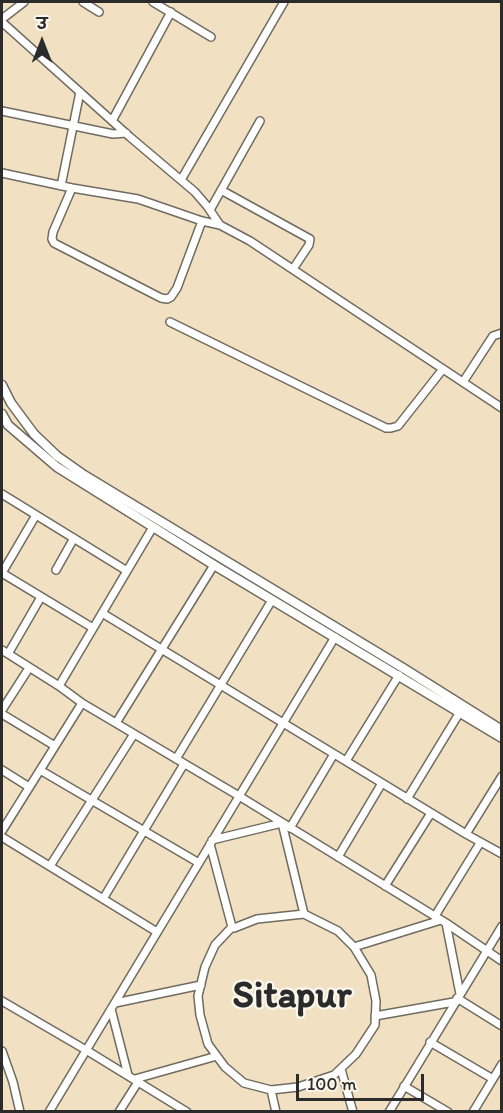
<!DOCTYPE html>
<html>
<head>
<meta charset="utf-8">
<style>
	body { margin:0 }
	#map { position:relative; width:503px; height:1113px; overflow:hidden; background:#f1e1c2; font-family:Itim,"Playpen Sans Deva",sans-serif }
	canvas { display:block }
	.frame { position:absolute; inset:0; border:3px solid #2b2b2b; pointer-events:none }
	.north { position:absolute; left:12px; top:12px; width:60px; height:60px; -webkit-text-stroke:4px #fbf7ec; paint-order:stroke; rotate:0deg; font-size:16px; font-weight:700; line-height:24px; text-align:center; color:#2b2b2b }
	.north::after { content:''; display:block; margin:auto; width:21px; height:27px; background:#2b2b2b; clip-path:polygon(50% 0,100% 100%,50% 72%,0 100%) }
	.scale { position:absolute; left:296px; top:1074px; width:128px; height:27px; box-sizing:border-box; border:3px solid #2b2b2b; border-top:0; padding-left:8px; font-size:18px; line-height:21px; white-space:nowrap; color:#2b2b2b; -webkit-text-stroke:4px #fbf7ec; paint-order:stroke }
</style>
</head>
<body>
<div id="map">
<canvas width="503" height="1113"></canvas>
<div class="frame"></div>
<div class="north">उ</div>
<div class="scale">100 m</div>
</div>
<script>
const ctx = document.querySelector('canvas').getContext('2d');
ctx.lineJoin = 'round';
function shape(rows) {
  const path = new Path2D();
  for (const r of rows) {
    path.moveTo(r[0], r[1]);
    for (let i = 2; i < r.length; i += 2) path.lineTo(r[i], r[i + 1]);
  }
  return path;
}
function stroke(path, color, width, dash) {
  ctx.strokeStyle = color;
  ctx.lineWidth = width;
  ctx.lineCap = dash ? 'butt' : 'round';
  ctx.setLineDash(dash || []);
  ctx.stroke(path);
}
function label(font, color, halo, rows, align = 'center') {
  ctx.font = font + ' Itim,sans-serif';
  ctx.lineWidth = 4.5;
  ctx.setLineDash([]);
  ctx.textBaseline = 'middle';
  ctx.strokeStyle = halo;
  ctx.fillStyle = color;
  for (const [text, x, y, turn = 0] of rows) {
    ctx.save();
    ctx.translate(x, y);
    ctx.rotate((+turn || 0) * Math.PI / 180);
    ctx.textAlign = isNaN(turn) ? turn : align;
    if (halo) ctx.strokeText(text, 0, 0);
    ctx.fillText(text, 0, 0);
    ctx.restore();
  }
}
const minor = shape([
	[83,2,99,12],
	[153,2,211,37],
	[2,19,24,2],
	[2,22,130,137,195,192,207,206,220,225],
	[2,111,113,134,126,133],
	[112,121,171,12],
	[2,173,72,188,138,199,202,221,220,225,250,241,502,408],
	[181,180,284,2],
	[61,186,80,92],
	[72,188,53,232,52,239,54,243,161,298,167,299,171,297,177,288,202,221],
	[221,190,310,239,309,245,293,269],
	[210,210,260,121],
	[170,322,386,428,391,428,398,426,443,369],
	[463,382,493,336,502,333],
	[2,494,127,571],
	[56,570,74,538],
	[2,573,93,628],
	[2,573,36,515],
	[102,613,466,834,502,854],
	[2,650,59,686,82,703,239,796,446,923,502,961],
	[8,654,41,597],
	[59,686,153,527],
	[2,710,29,668],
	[2,714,55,746],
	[116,723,214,565],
	[176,759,272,600],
	[346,761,399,675],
	[2,770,29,787],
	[40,770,199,863],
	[407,799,460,712],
	[290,828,334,754],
	[2,831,82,703],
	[466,834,502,776],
	[2,837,157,932],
	[212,840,282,823,304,914],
	[210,844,232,927],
	[338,857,382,783],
	[50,866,134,734],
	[385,886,431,813],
	[103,899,184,764],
	[304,914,338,931,354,947,371,975,376,1001,375,1025,356,1054,334,1075,298,1087,271,1090,244,1083,225,1067,208,1044,200,1015,198,996,205,967,215,945,232,927,234,928,257,919,304,914],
	[435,916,480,843],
	[446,923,460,994],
	[354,947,441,920],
	[457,998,502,1026],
	[2,1001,86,1050,187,1112],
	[115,1003,201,985],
	[111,1009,128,1075],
	[375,1016,454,1002],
	[430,1042,493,1079],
	[2,1051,13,1082,20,1112],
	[341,1069,353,1112],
	[135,1079,217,1056],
	[404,1086,448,1112],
	[271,1090,276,1112],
	[49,1112,335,637],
	[119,1112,138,1082],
	[389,1112,502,926],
	[473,1112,502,1064]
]);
const tertiary = shape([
	[2,385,11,403,34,434,57,456,84,475,403,668,502,730],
	[2,414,8,425,57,467,214,565,502,738]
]);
stroke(minor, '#706b60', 10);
stroke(tertiary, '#706b60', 11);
stroke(minor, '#fff', 7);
stroke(tertiary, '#fff', 8);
label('bold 38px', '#2b2b2b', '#fbf7ec', [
	["Sitapur",292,997]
]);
</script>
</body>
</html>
